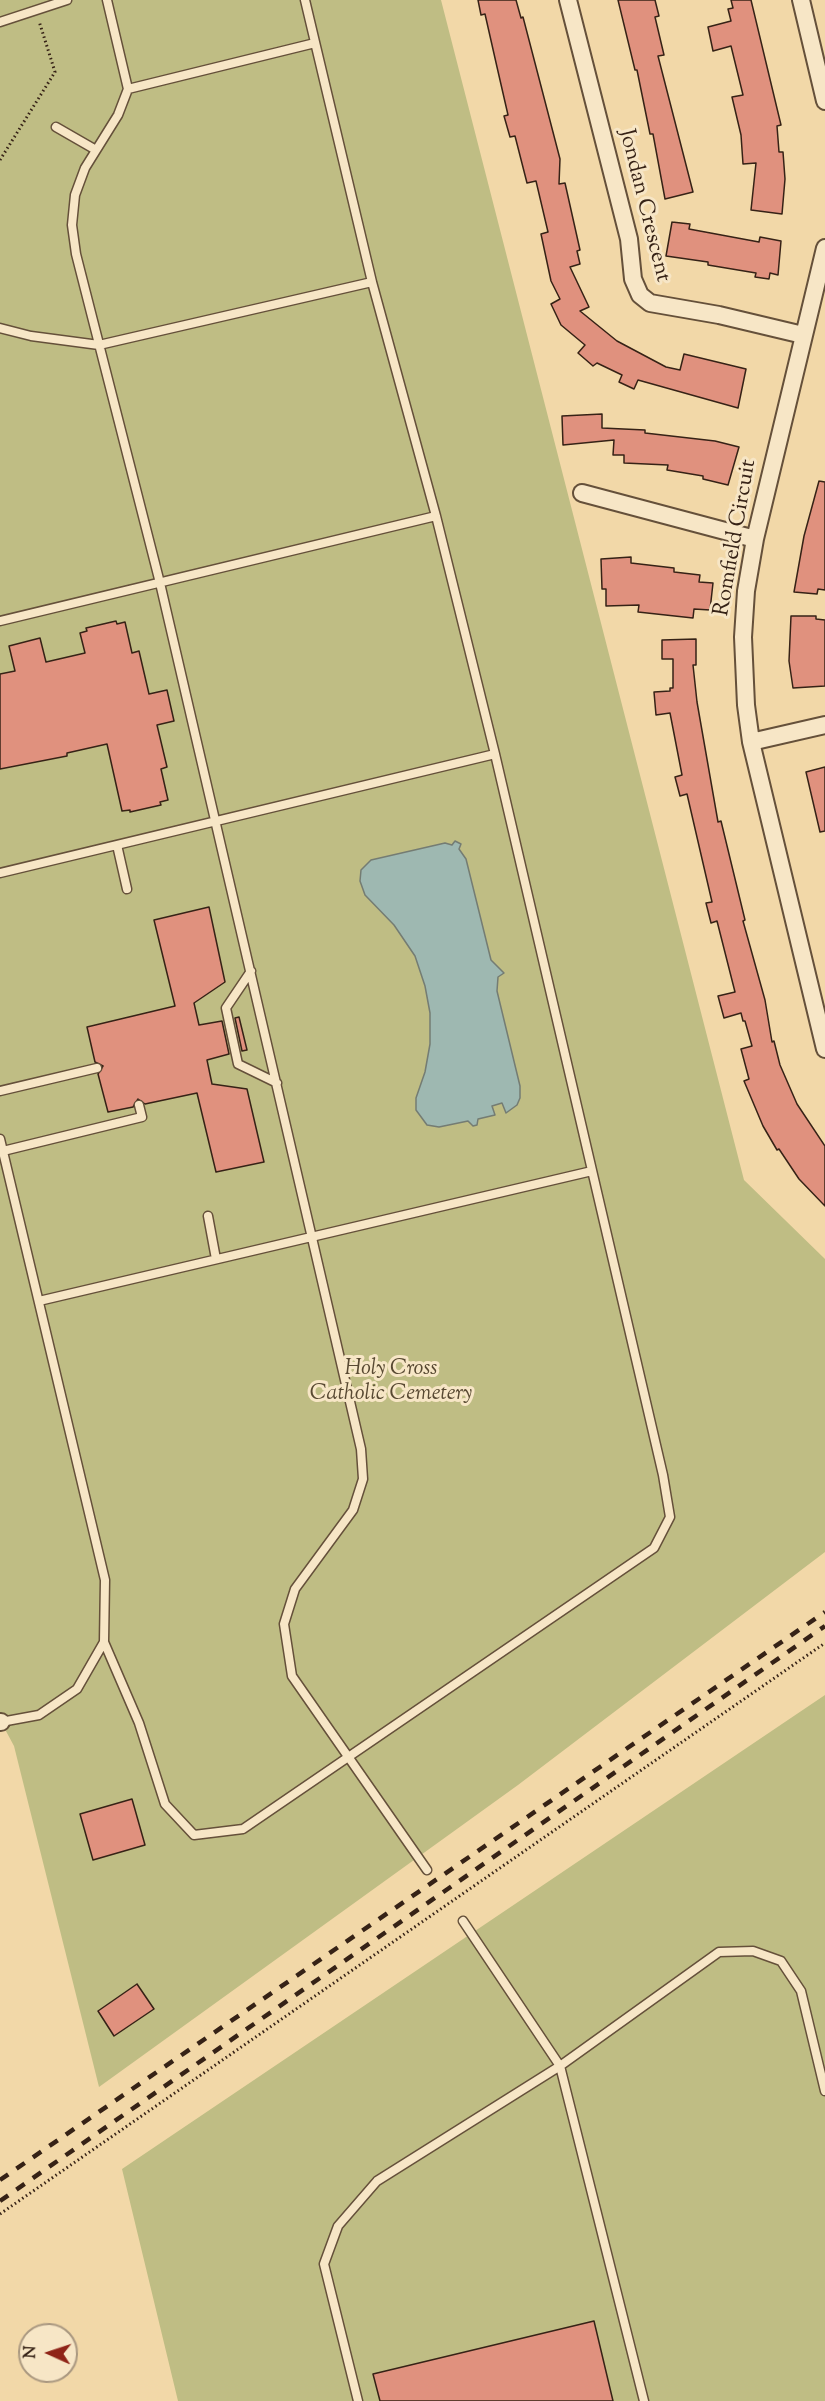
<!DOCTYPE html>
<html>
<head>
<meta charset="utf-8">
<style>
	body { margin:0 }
	#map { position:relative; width:825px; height:2401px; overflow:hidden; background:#f2d8a8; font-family:"Sorts Mill Goudy",serif }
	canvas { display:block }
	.north { position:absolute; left:18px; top:2323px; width:60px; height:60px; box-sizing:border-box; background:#f7e6c6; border:2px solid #aa9880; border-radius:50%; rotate:273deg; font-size:16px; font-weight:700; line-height:24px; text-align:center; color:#362216 }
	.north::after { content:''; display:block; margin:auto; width:21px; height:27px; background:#8f2418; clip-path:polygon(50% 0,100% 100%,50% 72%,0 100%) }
</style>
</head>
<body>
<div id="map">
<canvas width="825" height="2401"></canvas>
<div class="north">N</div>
</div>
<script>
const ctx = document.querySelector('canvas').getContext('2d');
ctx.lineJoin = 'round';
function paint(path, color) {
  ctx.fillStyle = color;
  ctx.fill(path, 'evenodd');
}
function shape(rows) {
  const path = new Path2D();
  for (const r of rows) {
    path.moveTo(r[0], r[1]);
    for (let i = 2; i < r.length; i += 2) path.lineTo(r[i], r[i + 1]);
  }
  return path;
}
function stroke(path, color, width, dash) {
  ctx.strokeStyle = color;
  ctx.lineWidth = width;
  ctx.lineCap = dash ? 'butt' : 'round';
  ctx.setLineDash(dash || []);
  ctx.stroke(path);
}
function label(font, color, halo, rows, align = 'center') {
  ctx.font = font + ' "Sorts Mill Goudy",serif';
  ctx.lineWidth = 6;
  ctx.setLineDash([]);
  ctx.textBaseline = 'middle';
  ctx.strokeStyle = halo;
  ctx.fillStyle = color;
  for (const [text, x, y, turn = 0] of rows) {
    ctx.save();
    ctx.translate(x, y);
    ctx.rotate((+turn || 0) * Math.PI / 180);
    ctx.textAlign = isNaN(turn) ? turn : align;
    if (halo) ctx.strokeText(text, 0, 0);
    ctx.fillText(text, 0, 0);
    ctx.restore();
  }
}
paint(shape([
	[0,0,441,0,744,1180,825,1259,825,1552,518,1785,99,2087,14,1746,0,1720],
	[825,1695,825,2401,178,2401,122,2169]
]), '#bfbd84');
const water = shape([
	[455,841,461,844,459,849,466,859,491,960,504,973,498,977,497,991,520,1086,520,1098,517,1105,506,1113,502,1103,492,1106,495,1115,478,1119,477,1125,473,1126,468,1121,439,1127,427,1125,416,1110,416,1098,425,1072,430,1044,430,1013,425,986,415,956,394,925,365,895,360,881,361,870,371,860,445,843,452,845,455,841]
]);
paint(water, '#9eb8b1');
stroke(water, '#747c73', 1.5);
const building = shape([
	[478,0,516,0,521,18,523,17,560,159,559,184,565,183,580,250,577,251,580,264,570,267,589,307,580,311,617,341,666,367,680,370,684,354,746,369,738,408,638,380,634,389,619,382,622,375,597,363,593,366,578,353,585,345,561,325,551,304,560,299,551,281,541,234,548,232,536,181,527,183,515,136,510,137,504,116,508,115,497,67,485,14,481,15,478,0],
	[618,0,655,0,659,16,655,17,664,55,658,56,693,192,665,199,653,134,650,134,637,70,635,70,618,0],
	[731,0,751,0,781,125,777,126,779,152,783,152,785,179,782,214,751,210,756,163,743,164,741,135,732,97,743,95,731,46,713,51,708,27,731,21,728,9,733,8,731,0],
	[672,222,690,224,689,229,759,242,760,237,781,241,778,275,770,273,769,279,755,277,756,273,708,265,708,262,666,256,672,222],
	[602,414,602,428,645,430,645,433,715,441,739,447,728,485,703,479,703,476,667,470,668,465,624,463,624,455,613,455,614,440,563,445,562,416,602,414],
	[819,481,825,482,825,590,818,589,817,594,794,592,804,536,819,481],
	[631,557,631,563,674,568,674,572,700,575,699,582,713,583,710,610,694,609,693,618,638,612,639,605,606,606,606,589,602,589,601,559,631,557],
	[791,616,816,616,816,619,825,620,825,686,793,688,789,661,791,616],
	[116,621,117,624,125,622,132,653,139,651,149,694,167,690,174,721,157,725,167,767,161,769,168,800,160,802,161,805,130,812,130,810,122,811,107,744,67,753,67,756,0,769,0,674,15,671,9,646,40,638,46,662,85,653,80,633,87,631,86,628,116,621],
	[696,639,696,665,693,665,697,702,718,822,721,821,745,920,743,921,765,1000,772,1042,774,1041,780,1065,797,1104,825,1146,825,1206,799,1179,779,1149,777,1150,763,1126,744,1081,749,1079,741,1049,752,1046,745,1021,743,1021,741,1013,724,1018,718,996,735,992,717,921,711,923,706,903,712,902,687,794,680,796,675,777,682,775,670,713,656,715,654,692,670,691,670,688,673,688,673,659,662,659,662,640,696,639],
	[825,767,825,831,820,832,806,772,825,767],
	[209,907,225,982,194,1003,199,1025,222,1021,229,1054,207,1060,212,1084,247,1089,264,1162,216,1172,197,1093,145,1104,138,1099,133,1107,108,1112,98,1074,103,1066,95,1062,87,1027,175,1006,154,920,209,907],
	[239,1017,247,1050,242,1051,235,1018,239,1017],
	[132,1799,145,1845,93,1860,80,1814,132,1799],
	[137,1984,154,2009,114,2036,98,2011,137,1984],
	[594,2321,613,2401,380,2401,373,2374,594,2321]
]);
paint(building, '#e0917e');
stroke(building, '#362216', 1.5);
const service = shape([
	[107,0,128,89,118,115,85,168,75,195,72,225,76,254,160,583,361,1449,363,1479,353,1510,295,1589,284,1624,292,1676,427,1870],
	[305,0,372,282],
	[0,22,67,0],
	[128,89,315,43],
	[56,127,96,150],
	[0,328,31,336,99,345,372,282,436,516,495,754,663,1475,670,1517,654,1548,243,1829,194,1835,165,1804,139,1723,104,1642,105,1580,0,1139],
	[0,621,436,516],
	[117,845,127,889],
	[0,873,495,754],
	[251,971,226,1008,238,1064,277,1083],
	[0,1091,97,1068],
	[3,1151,142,1117,139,1105],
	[208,1216,216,1259],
	[39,1301,592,1171],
	[1,1722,39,1715,77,1689,104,1642],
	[463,1921,560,2066,644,2401],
	[358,2401,324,2264,338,2226,377,2181,560,2066,719,1952,753,1951,781,1961,801,1991,825,2091]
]);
const minor = shape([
	[568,0,629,239,633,279,640,295,650,303,719,315,803,335],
	[801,0,825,101],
	[825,248,755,539,746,591,743,637,746,705,751,742,825,1049],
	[582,493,755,539],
	[751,742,825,725],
	[0,1722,1,1722]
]);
stroke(service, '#65503a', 11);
stroke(minor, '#65503a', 20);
stroke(shape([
	[0,160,55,72,39,21],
	[0,2214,825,1643]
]), '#362216', 3, [1.5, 3]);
stroke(service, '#f7e6c6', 8);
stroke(minor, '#f7e6c6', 16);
stroke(shape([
	[0,2180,825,1612],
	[0,2201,825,1626]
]), '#362216', 4.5, [10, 10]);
label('22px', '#362216', '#f7e6c6', [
	["Jondan Crescent",643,206,76],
	["Romfield Circuit",737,538,-80]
]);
label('italic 22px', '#584932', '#f7e6c6', [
	["Holy Cross",391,1370],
	["Catholic Cemetery",391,1395]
]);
</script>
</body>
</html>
